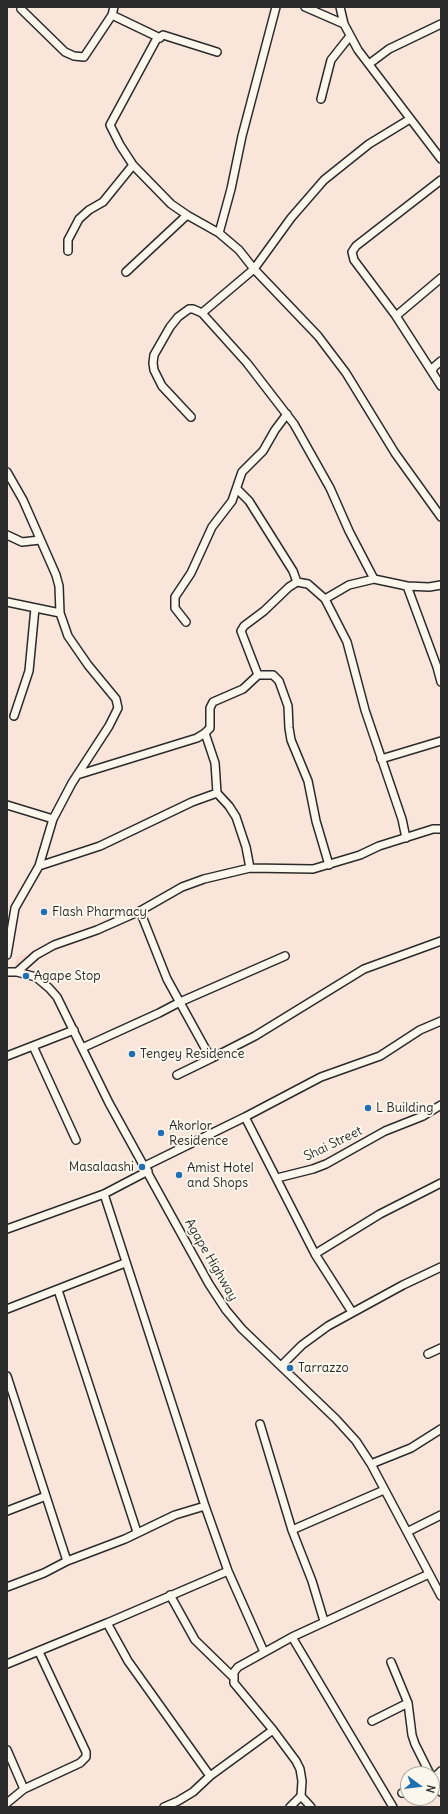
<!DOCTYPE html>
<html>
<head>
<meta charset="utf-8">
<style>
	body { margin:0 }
	#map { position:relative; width:448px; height:1814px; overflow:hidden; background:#fae5db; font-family:Delius,sans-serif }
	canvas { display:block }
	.frame { position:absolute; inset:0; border:8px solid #2b2b2b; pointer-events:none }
	.north { position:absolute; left:400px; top:1766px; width:40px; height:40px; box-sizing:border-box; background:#fbf7ec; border:1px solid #a8a59f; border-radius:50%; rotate:105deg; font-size:11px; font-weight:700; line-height:16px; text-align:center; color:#2b2b2b }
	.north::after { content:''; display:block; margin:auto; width:14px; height:18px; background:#1f6fb2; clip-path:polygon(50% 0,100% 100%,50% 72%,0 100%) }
</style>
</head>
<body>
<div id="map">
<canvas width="448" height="1814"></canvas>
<div class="frame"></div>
<div class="north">N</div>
</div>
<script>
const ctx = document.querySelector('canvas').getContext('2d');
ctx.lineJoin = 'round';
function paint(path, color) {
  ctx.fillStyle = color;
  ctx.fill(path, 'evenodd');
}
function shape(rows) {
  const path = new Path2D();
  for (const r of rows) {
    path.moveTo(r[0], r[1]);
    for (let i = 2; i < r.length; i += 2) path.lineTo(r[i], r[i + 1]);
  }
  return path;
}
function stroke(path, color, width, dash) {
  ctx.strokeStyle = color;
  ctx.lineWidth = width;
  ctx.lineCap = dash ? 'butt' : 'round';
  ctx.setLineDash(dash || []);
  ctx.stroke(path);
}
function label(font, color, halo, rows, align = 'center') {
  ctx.font = font + ' Delius,sans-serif';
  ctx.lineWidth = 4;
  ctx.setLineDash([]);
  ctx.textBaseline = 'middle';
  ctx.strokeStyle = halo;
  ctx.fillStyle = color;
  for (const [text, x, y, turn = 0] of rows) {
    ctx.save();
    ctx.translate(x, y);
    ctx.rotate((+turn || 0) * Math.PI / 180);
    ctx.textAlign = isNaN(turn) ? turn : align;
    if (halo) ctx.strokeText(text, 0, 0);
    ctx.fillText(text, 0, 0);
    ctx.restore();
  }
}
paint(shape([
	[22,955,27,955,28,959,20,966,15,965,17,957]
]), '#f9d9cf');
const minor = shape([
	[305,7,344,24],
	[340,7,344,24,358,50,441,159],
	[21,9,65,52,74,56,84,57,112,15,114,7],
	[112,15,160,38],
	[217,52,163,35,156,40,110,125,120,145,133,165,171,204,187,215,219,233,239,250,254,269,318,336,346,373,395,453,441,517],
	[369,64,389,49,441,24],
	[321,99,331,60,350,36],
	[441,180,356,246,352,252,354,260,396,316,441,386],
	[219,233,231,189,242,136,276,7],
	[68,251,68,240,79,219,89,210,103,202,133,165],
	[126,272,187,215],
	[202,313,254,269,291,218,324,180,369,144,410,119],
	[396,316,441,278],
	[432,372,434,367,441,361],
	[191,417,162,386,154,370,153,363,154,355,170,327,178,317,189,309,193,309,202,313,247,363,294,424,330,488,349,531,374,579],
	[7,472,23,500,56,575,59,586,60,613,68,636,88,665,116,699,118,708,109,726,72,783,53,819,39,866,15,908,7,955],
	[237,489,249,501,293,571,297,582],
	[7,535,22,542,40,540],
	[407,586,437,667,441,682],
	[325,599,349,585,374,579,407,586,429,587,441,585],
	[7,602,60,613],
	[186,622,175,608,175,597,191,573,212,527,232,501,242,472,263,451,275,430,287,414],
	[258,675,241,631,244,626,264,611,289,587,297,582,308,584,325,599,347,642,365,710,402,819,406,838],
	[14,716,29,671,35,608],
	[205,733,215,763,217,793,229,806,236,817,246,847,250,868],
	[381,759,441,741],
	[77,775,197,738,205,733,210,728,210,708,213,702,243,689,258,675,273,675,279,681,288,706,289,728,291,740,308,781,316,821,329,865],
	[7,805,53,819],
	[39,866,100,846,192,802,217,793],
	[140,911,167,979,205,1048,212,1058,255,1036,364,969,441,941],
	[7,972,17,972,36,977,49,988,57,997,109,1103,209,1284,226,1310,242,1329,336,1419,356,1441,371,1464,441,1596],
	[17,972,36,955,54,945,97,930,140,911,182,887,204,879,250,868,313,869,360,855,379,846,433,829,441,829],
	[33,1046,76,1140],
	[82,1048,159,1013,180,1002,285,956],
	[7,1056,74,1030],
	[177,1075,212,1058],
	[245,1117,315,1254,352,1312],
	[145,1166,245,1117,321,1077,380,1056,420,1030,441,1021],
	[277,1178,313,1169,326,1164,385,1131,423,1116,441,1105],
	[104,1194,205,1506,228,1571,264,1652],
	[7,1229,104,1194,148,1171],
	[315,1254,380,1214,441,1183],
	[58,1290,137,1532],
	[7,1309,125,1263],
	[428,1354,441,1348],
	[281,1366,302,1345,328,1326,403,1285,441,1267],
	[7,1376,67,1561],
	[260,1424,292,1530,312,1581,324,1621],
	[371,1464,411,1448,441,1429],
	[7,1511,46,1496],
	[292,1530,384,1490],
	[407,1532,441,1515],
	[7,1587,44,1573,67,1561,125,1539,175,1515,205,1506],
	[170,1595,195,1640,233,1677],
	[292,1637,393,1807],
	[391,1662,408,1703,412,1735,415,1744,430,1774],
	[7,1664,107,1623],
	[372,1721,408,1703],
	[7,1750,24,1789],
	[441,1771,436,1776,441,1792],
	[210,1776,128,1661,107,1623,228,1571],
	[402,1793,408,1790],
	[301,1796,311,1807],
	[7,1803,24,1789,80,1763,86,1757,86,1752,39,1652],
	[164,1807,178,1801,193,1792,210,1776,273,1730],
	[290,1807,301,1796,302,1781,300,1769,296,1761,273,1730,234,1683,234,1672,238,1667,292,1637,429,1574]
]);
stroke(minor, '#2b2b2b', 10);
stroke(minor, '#fbf7ec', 7);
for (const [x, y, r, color] of [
	[44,912,4,"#1f6fb2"],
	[26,976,4,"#1f6fb2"],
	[132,1054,4,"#1f6fb2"],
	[368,1108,4,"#1f6fb2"],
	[161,1133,4,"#1f6fb2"],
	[142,1167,4,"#1f6fb2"],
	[179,1175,4,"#1f6fb2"],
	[290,1368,4,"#1f6fb2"]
]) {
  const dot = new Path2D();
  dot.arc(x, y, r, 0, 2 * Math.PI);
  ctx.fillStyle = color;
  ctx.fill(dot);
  stroke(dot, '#fbf7ec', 1.5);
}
label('13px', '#2b2b2b', '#fbf7ec', [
	["Flash Pharmacy",52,912],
	["Agape Stop",34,976],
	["Tengey Residence",140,1054],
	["L Building",376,1108],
	["Akorlor",169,1126],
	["Residence",169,1141],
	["Masalaashi",134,1167,"right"],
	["Amist Hotel",187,1168],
	["and Shops",187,1183],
	["Tarrazzo",298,1368]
], 'left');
label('13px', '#2b2b2b', '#fbf7ec', [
	["Shai Street",333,1144,-26],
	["Agape Highway",211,1260,60]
]);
</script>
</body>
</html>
